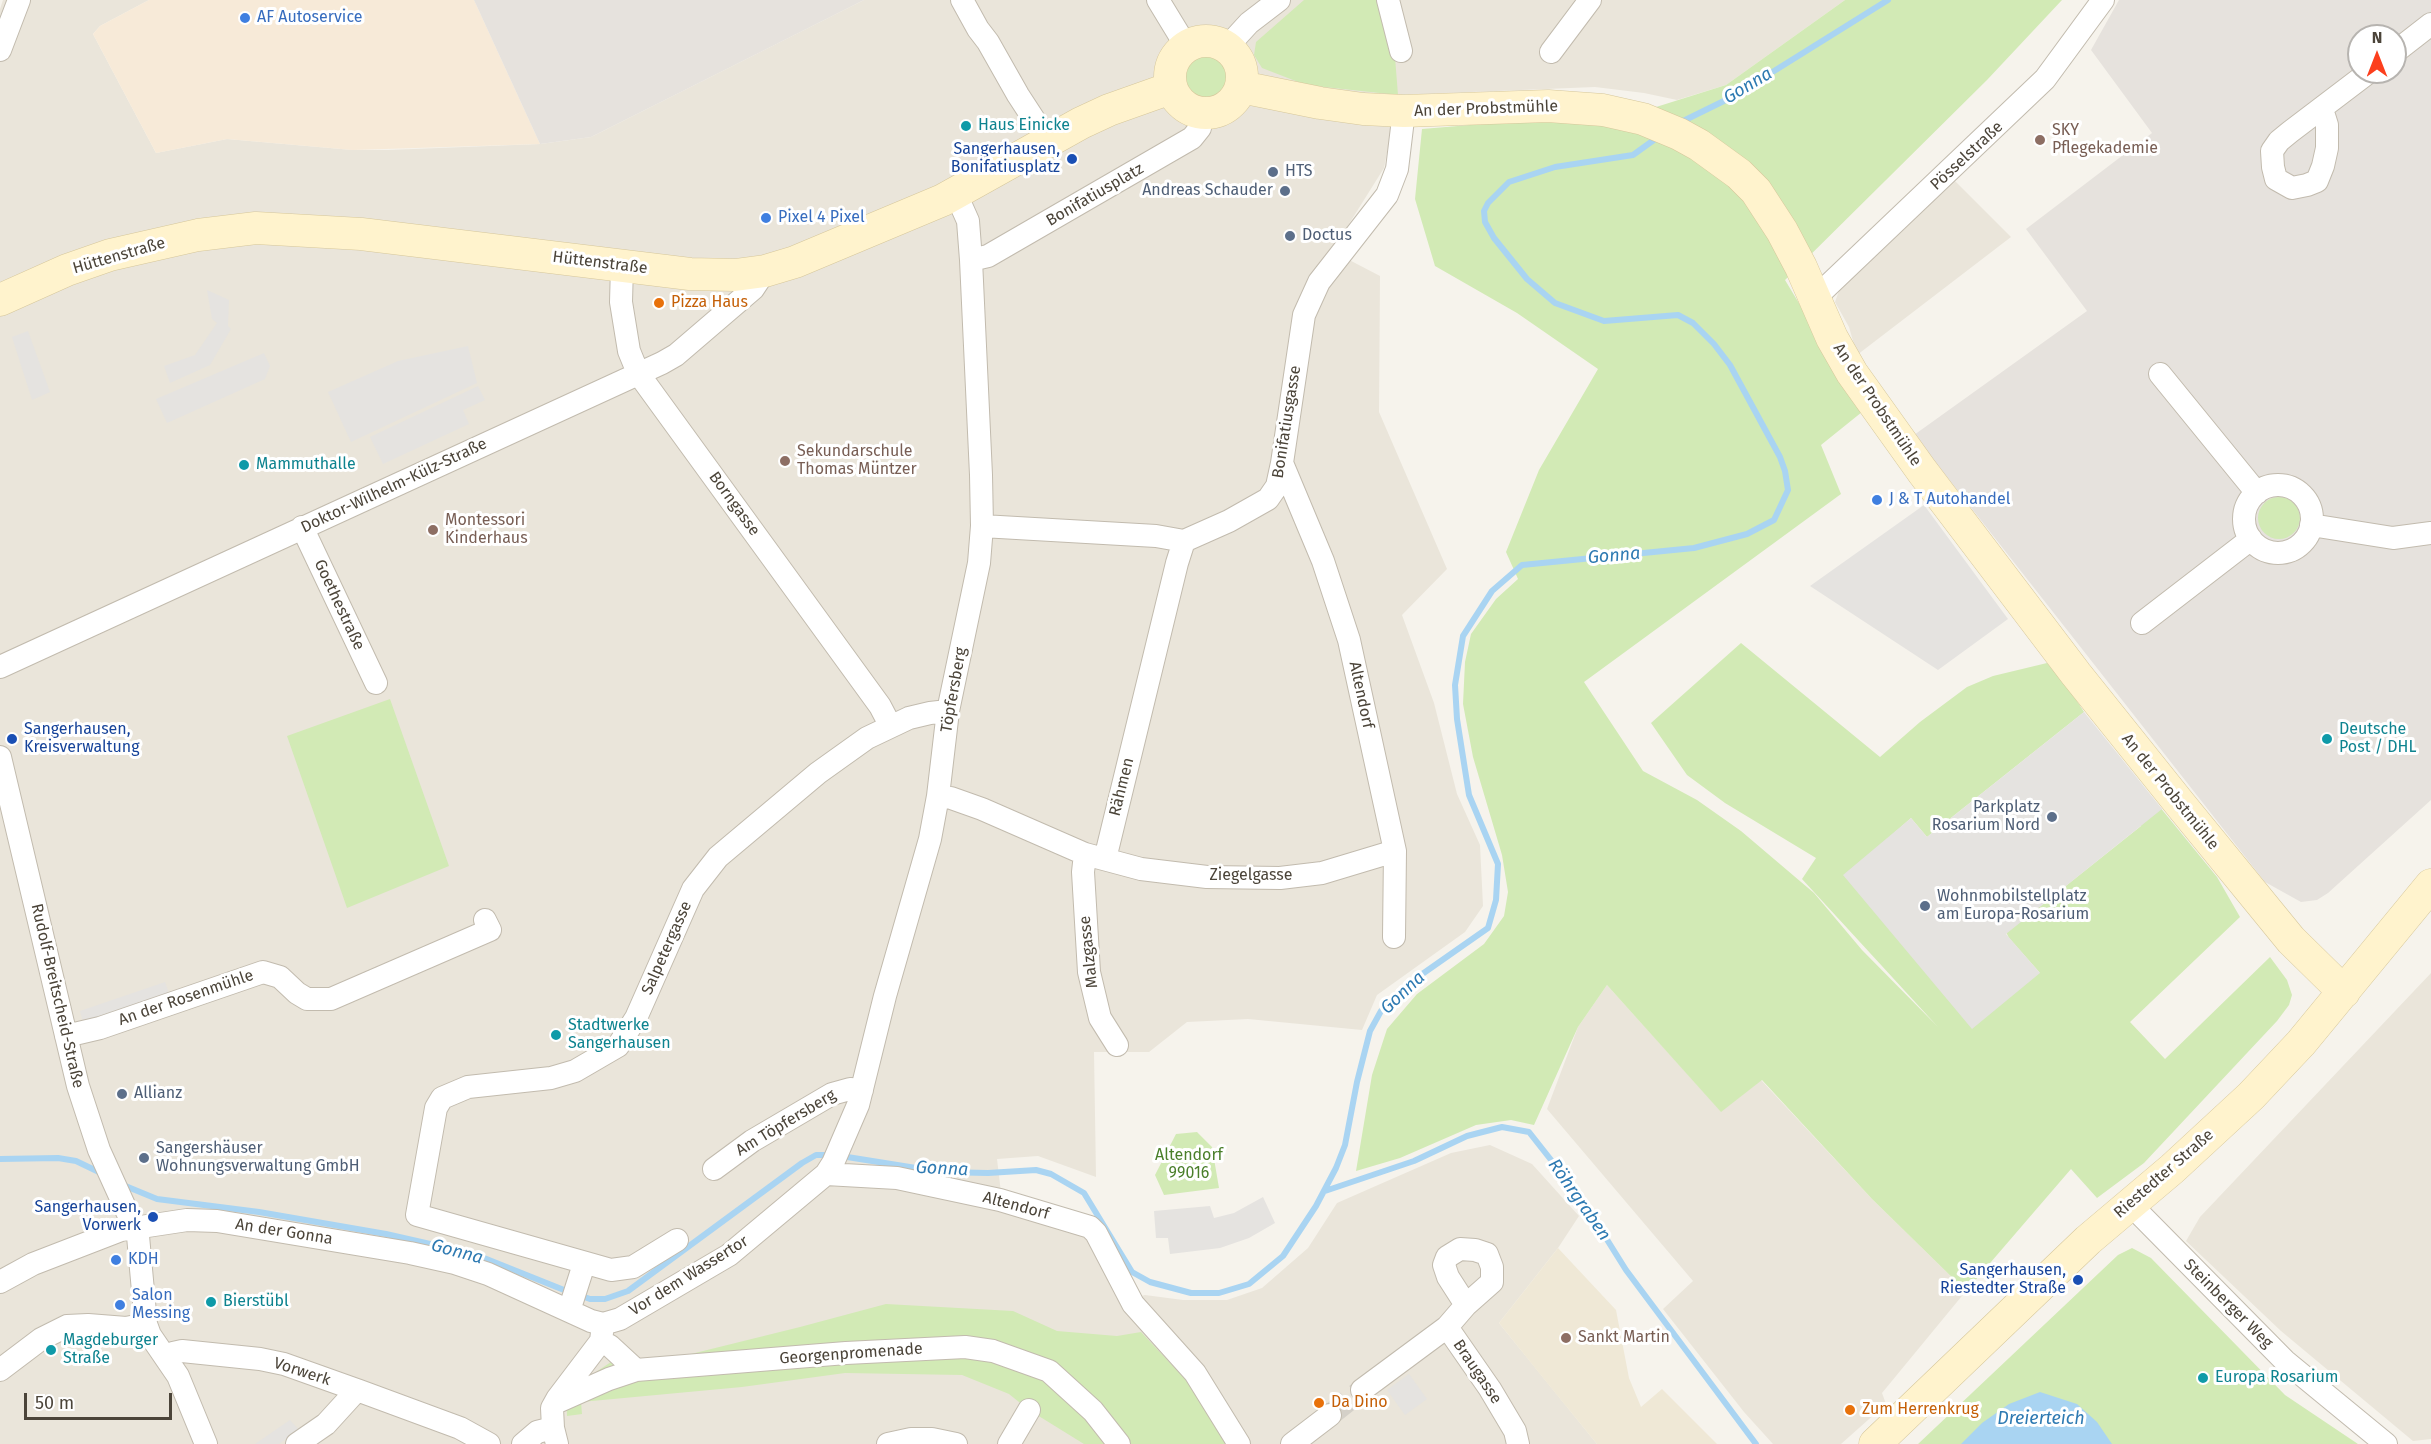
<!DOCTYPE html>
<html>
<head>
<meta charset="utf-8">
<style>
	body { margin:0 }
	#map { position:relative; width:2431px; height:1444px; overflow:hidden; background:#f6f3ec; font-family:"Fira Sans",sans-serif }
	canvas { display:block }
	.north { position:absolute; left:2347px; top:24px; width:60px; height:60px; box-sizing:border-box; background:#fff; border:2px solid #b7b4b0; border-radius:50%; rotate:0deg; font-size:16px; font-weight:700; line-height:24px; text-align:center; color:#4b4439 }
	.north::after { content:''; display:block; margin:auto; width:21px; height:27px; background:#fc3f1d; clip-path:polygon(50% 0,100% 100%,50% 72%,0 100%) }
	.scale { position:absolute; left:24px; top:1393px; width:148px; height:27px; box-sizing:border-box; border:3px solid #4b4439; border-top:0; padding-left:8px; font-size:18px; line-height:21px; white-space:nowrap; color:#4b4439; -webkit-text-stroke:4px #fff; paint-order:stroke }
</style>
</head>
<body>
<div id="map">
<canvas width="2431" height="1444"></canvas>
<div class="north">N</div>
<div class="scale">50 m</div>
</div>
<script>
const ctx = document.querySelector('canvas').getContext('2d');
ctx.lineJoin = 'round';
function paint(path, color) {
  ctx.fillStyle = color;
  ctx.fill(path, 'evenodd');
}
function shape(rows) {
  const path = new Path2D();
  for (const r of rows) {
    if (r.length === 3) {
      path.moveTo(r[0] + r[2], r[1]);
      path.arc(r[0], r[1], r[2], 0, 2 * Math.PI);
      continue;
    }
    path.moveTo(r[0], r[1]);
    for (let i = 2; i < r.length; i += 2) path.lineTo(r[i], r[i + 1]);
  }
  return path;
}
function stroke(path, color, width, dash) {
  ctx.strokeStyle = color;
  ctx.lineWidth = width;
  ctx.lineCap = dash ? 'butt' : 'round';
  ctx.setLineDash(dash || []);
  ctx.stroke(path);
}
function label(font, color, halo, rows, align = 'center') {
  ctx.font = font + ' "Fira Sans",sans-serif';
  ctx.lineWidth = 6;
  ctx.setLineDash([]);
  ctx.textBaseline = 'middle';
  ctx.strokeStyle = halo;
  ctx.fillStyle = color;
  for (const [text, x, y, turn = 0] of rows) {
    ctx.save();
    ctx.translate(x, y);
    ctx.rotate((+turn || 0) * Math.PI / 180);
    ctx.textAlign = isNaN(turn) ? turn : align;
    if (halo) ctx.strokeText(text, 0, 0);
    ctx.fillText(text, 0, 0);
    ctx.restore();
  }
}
paint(shape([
	[3,0,149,0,100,26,93,34,156,153,227,139,353,150,388,150,540,144,591,137,864,0,1845,0,1726,85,1677,100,1644,93,1595,87,1398,95,1384,168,1332,251,1380,276,1379,412,1447,569,1402,615,1434,703,1457,794,1480,845,1483,906,1465,932,1377,995,1362,1030,1248,1019,1187,1022,1149,1052,1094,1052,1096,1177,1038,1156,997,1159,1002,1201,1089,1237,1125,1300,1145,1295,1183,1300,1227,1300,1262,1288,1308,1248,1337,1203,1451,1153,1490,1145,1532,1164,1579,1216,1558,1248,1499,1323,1597,1444,0,1444,0,9],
	[1953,179,2011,237,1857,355,1849,327,1835,302,1840,288],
	[2431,973,2431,1439,2413,1441,2281,1331,2186,1241,2200,1217],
	[1607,985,1721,1111,1761,1080,1872,1199,1966,1291,1882,1393,1886,1404,1841,1444,1773,1444,1744,1412,1663,1309,1693,1281,1547,1109,1578,1027]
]), '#eae5da');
paint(shape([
	[149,0,474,0,540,144,353,150,227,139,156,153,93,34,100,26]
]), '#f7ead8');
paint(shape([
	[474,0,864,0,591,137,540,144],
	[2119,0,2431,0,2431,800,2328,893,2317,900,2301,902,2265,882,1914,435,2087,311,2026,229,2152,133,2091,50],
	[2359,36,2395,36,2395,72,2359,72]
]), '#e6e2dd');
paint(shape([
	[1558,1248,1616,1310,1629,1378,1641,1407,1662,1389,1717,1444,1597,1444,1548,1384,1499,1323]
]), '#efe8d6');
paint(shape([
	[1304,0,1381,0,1395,57,1398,95,1306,85,1262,68,1254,55,1256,42],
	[1845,0,2062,0,1987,80,1785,280,1850,388,1862,412,1821,445,1841,494,1584,682,1643,771,1697,800,1741,831,1814,893,1862,950,1938,1027,1802,879,1816,858,1725,803,1687,775,1651,723,1741,643,1880,757,1920,722,1967,687,1993,676,2047,663,2068,687,2084,712,1927,837,1911,818,1845,877,2040,973,2009,938,2005,930,2028,916,2141,826,2137,804,2150,795,2217,877,2240,917,2130,1022,2165,1059,2270,957,2287,980,2292,995,2289,1005,2277,1021,2144,1163,2097,1198,2071,1169,1966,1291,1872,1199,1762,1080,1721,1112,1607,985,1578,1027,1534,1125,1511,1120,1476,1125,1400,1158,1356,1171,1372,1075,1387,1029,1417,994,1484,944,1504,916,1508,892,1502,855,1473,757,1463,704,1465,662,1471,634,1496,599,1518,579,1506,552,1539,470,1598,369,1517,313,1435,266,1415,199,1422,129,1494,123,1618,119,1726,85],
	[1206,78,23],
	[2279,518,21],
	[390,699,449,866,347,908,287,736],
	[1197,1132,1212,1147,1219,1188,1164,1195,1155,1175,1176,1134],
	[2132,1248,2151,1258,2285,1395,2358,1444,1918,1444,2118,1255],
	[886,1304,1013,1311,1057,1331,1117,1336,1141,1332,1186,1380,1227,1444,1084,1444,1029,1410,1009,1394,962,1375,845,1373,742,1387,581,1402,582,1414,567,1416,566,1392,611,1362,647,1361,691,1354,800,1327]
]), '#d2eab5');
paint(shape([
	[207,290,229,300,228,326,231,329,210,365,170,383,164,366,195,355,217,323,212,319],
	[28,331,50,392,32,400,12,337],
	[468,346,477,383,351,442,328,392,398,361],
	[264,353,270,366,265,379,167,423,156,399],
	[478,386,485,400,463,410,469,424,383,464,370,437],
	[1924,505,2008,619,1938,670,1810,586],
	[2084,712,2162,809,2006,934,2040,973,1972,1029,1843,875,1911,818,1927,837],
	[165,982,170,996,84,1026,80,1011],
	[1263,1197,1275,1223,1249,1238,1220,1248,1170,1254,1168,1238,1156,1238,1154,1211,1210,1206,1214,1218,1234,1213],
	[1409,1374,1427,1399,1405,1415,1387,1390],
	[290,1420,299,1430,279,1444,255,1444]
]), '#e5e3e0');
paint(shape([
	[2040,1392,2077,1404,2097,1422,2112,1444,1961,1444,1982,1423,2009,1404]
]), '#a9d4f2');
stroke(shape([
	[1679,123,1734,96,1888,0],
	[841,1156,941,1172,988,1173,1036,1170,1051,1174,1084,1193,1132,1272,1150,1282,1191,1293,1219,1293,1249,1284,1283,1256,1316,1206,1336,1168,1345,1145,1357,1082,1370,1031,1381,1011,1408,984,1488,928,1496,900,1498,864,1469,795,1457,719,1455,685,1463,636,1492,591,1522,565,1694,548,1747,534,1774,520,1788,490,1785,471,1780,457,1730,365,1714,344,1693,323,1678,315,1604,321,1555,303,1527,279,1494,238,1485,222,1484,211,1488,203,1509,182,1555,167,1633,155,1658,137],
	[0,1159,58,1158,76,1161,101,1173],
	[123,1185,157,1199,259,1212,386,1234,474,1254,569,1292],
	[1325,1191,1414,1161,1467,1136,1502,1127,1529,1132,1581,1198,1626,1270,1756,1444],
	[579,1295,590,1299,605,1299,628,1291,802,1163,816,1155,831,1155]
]), '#a9d4f2', 6);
stroke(shape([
	[1330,1415,1362,1390]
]), '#d4d0c8', 22, [22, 11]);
const street = shape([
	[962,0,978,29,988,42,1018,95,1048,141],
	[1158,0,1186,46],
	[1388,0,1401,51],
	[1227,47,1249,23,1279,0],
	[0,50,19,0],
	[1551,52,1590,0],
	[2395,52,2431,24],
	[2322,109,2327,125,2327,148,2323,166,2317,181,2307,185,2292,188,2276,179,2273,167,2272,151,2279,141,2290,132,2369,72],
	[971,260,988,256,1192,138,1200,128,1202,113],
	[622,266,621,302,629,351,638,373,880,706,890,725],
	[1815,298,2045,79,2103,0],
	[2160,374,2257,493],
	[1282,463,1323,561,1349,640,1395,851,1394,937],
	[2278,519,34],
	[2311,525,2393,538,2431,533],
	[982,526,1156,536,1184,541,1229,521,1268,499,1277,486,1282,463,1304,315,1319,282,1387,195,1397,169,1404,111],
	[302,527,376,683],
	[2142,623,2251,539],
	[0,667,662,363,676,355,753,289,765,271],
	[0,757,78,1086,99,1150,138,1236,146,1324,150,1335,178,1376,206,1444],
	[938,796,951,798,982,809,1085,854,1141,869,1207,877,1280,878,1322,873,1395,851],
	[1085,854,1083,872,1089,972,1100,1018,1117,1045],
	[1105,859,1177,563,1184,541],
	[66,1036,100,1028,263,972,280,977,297,993,307,999,331,999,490,930,485,920],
	[714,1169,752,1141,832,1094,850,1089,862,1090],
	[826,1174,897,1178,925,1184,1000,1200,1090,1227,1096,1233,1133,1304,1195,1373,1239,1444],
	[2130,1204,2285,1361,2386,1444],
	[677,1240,633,1267,611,1270,417,1215,436,1108,442,1098,468,1087,551,1078,575,1071,618,1046,636,1018,693,889,718,857,818,773,867,738,909,718,930,713,948,711],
	[0,1282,33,1264,121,1230,187,1220,217,1221,410,1253,455,1263,488,1274,591,1321,603,1324,620,1319,729,1255,826,1174,833,1163,858,1105,885,996,930,839,938,796,948,711,979,563,982,526,981,475,971,260,968,221,956,194],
	[1466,1305,1448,1277,1444,1265,1447,1257,1460,1249,1475,1250,1487,1254,1492,1267,1492,1282,1466,1305,1447,1327,1490,1389,1515,1431,1518,1444],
	[569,1311,584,1264],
	[601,1341,610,1346,636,1370],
	[166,1357,173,1353,182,1351,260,1359,284,1364,357,1390,326,1424,297,1444],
	[0,1370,41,1339,67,1326,88,1325,126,1328,146,1324],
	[357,1390,460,1428,489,1444],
	[1362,1390,1447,1327],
	[555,1403,609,1379,636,1370,846,1353,965,1347,993,1351,1049,1371,1093,1411,1119,1444],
	[523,1444,537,1432,553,1428],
	[557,1444,553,1428,552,1408,557,1399,601,1341,603,1324],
	[888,1444,911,1439,932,1439,956,1444],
	[1009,1444,1029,1410],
	[1292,1444,1330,1415]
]);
const secondary = shape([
	[1206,77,36],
	[1241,87,1320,103,1363,109,1404,111,1548,106,1603,110,1643,119,1679,134,1699,145,1739,174,1756,191,1782,231,1801,267,1832,338,1852,373,1922,471,2076,674,2180,804,2291,940,2344,992],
	[0,300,67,270,110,255,198,235,256,228,361,234,690,274,735,275,765,271,795,262,943,200,1081,123,1109,110,1171,88],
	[1875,1444,2088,1240,2172,1169,2251,1096,2301,1043,2431,885]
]);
stroke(street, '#c2bbae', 24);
stroke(secondary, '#d6c79b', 33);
stroke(street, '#fff', 22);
stroke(secondary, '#fff3cd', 32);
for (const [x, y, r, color] of [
	[245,18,6,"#3f7fe0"],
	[966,126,6,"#0f9aa8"],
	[2040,140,6,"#8d6e63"],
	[1072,159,6,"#1a4fb4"],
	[1273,172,6,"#5c6f8a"],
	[1285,191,6,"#5c6f8a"],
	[766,218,6,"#3f7fe0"],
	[1290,236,6,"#5c6f8a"],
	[659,303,6,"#e8710a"],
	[785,461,6,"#8d6e63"],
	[244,465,6,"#0f9aa8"],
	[1877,500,6,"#3f7fe0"],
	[433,530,6,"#8d6e63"],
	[12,739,6,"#1a4fb4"],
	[2327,739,6,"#0f9aa8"],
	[2052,817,6,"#5c6f8a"],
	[1925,906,6,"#5c6f8a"],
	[556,1035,6,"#0f9aa8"],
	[122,1094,6,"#5c6f8a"],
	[144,1158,6,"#5c6f8a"],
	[153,1217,6,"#1a4fb4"],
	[116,1260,6,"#3f7fe0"],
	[2078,1280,6,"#1a4fb4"],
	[211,1302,6,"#0f9aa8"],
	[120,1305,6,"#3f7fe0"],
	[1566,1338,6,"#8d6e63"],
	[51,1350,6,"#0f9aa8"],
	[2203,1378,6,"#0f9aa8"],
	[1319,1403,6,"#e8710a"],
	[1850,1410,6,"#e8710a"]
]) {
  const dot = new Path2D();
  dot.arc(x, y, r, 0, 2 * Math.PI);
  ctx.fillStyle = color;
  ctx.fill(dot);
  stroke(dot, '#fff', 2);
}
label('16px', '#366cbe', '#fff', [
	["AF Autoservice",257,18],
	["Pixel 4 Pixel",778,218],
	["J & T Autohandel",1889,500],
	["KDH",128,1260],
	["Salon",132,1296],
	["Messing",132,1314]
], 'left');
label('16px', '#4b4439', '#fff', [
	["An der Probstmühle",1486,109,-2],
	["Pösselstraße",1967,156,-43],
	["Bonifatiusplatz",1095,195,-30],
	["Hüttenstraße",119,256,-16],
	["Hüttenstraße",600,263,7],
	["An der Probstmühle",1877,405,56],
	["Bonifatiusgasse",1287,422,-81],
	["Doktor-Wilhelm-Külz-Straße",394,486,-25],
	["Borngasse",734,504,54],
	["Goethestraße",339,605,65],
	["Töpfersberg",954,690,-80],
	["Altendorf",1361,695,78],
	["Rähmen",1122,787,-76],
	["An der Probstmühle",2170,792,51],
	["Ziegelgasse",1251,876],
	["Salpetergasse",667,948,-66],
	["Malzgasse",1089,952,-96],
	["Rudolf-Breitscheid-Straße",57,996,77],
	["An der Rosenmühle",186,998,-19],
	["Am Töpfersberg",786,1123,-31],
	["Riestedter Straße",2164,1174,-41],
	["Altendorf",1016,1206,15],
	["An der Gonna",284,1232,9],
	["Vor dem Wassertor",689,1276,-32],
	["Steinberger Weg",2228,1304,45],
	["Georgenpromenade",851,1354,-4],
	["Vorwerk",302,1372,18],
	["Braugasse",1477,1372,56]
]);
label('16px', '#0d838f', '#fff', [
	["Haus Einicke",978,126],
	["Mammuthalle",256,465],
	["Deutsche",2339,730],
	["Post / DHL",2339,748],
	["Stadtwerke",568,1026],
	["Sangerhausen",568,1044],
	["Bierstübl",223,1302],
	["Magdeburger",63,1341],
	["Straße",63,1359],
	["Europa Rosarium",2215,1378]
], 'left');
label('16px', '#785e54', '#fff', [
	["SKY",2052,131],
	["Pflegekademie",2052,149],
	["Sekundarschule",797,452],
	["Thomas Müntzer",797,470],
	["Montessori",445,521],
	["Kinderhaus",445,539],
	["Sankt Martin",1578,1338]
], 'left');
label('16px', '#164399', '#fff', [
	["Sangerhausen,",1060,150],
	["Bonifatiusplatz",1060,168],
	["Sangerhausen,",24,730,"left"],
	["Kreisverwaltung",24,748,"left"],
	["Sangerhausen,",141,1208],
	["Vorwerk",141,1226],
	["Sangerhausen,",2066,1271],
	["Riestedter Straße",2066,1289]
], 'right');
label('16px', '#4e5e75', '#fff', [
	["HTS",1285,172],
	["Andreas Schauder",1273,191,"right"],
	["Doctus",1302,236],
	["Parkplatz",2040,808,"right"],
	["Rosarium Nord",2040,826,"right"],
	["Wohnmobilstellplatz",1937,897],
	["am Europa-Rosarium",1937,915],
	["Allianz",134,1094],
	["Sangershäuser",156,1149],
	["Wohnungsverwaltung GmbH",156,1167]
], 'left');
label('16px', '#c56008', '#fff', [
	["Pizza Haus",671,303],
	["Da Dino",1331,1403],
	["Zum Herrenkrug",1862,1410]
], 'left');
label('16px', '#4a7f2a', '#fff', [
	["Altendorf",1189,1156],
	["99016",1189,1174]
]);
label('italic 18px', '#2e7ab2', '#fff', [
	["Gonna",1748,86,-31],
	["Gonna",1614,556,-5],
	["Gonna",1403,993,-43],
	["Gonna",942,1169,3],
	["Röhrgraben",1579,1200,55],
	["Gonna",457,1252,15],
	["Dreierteich",2041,1419]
]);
</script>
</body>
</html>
